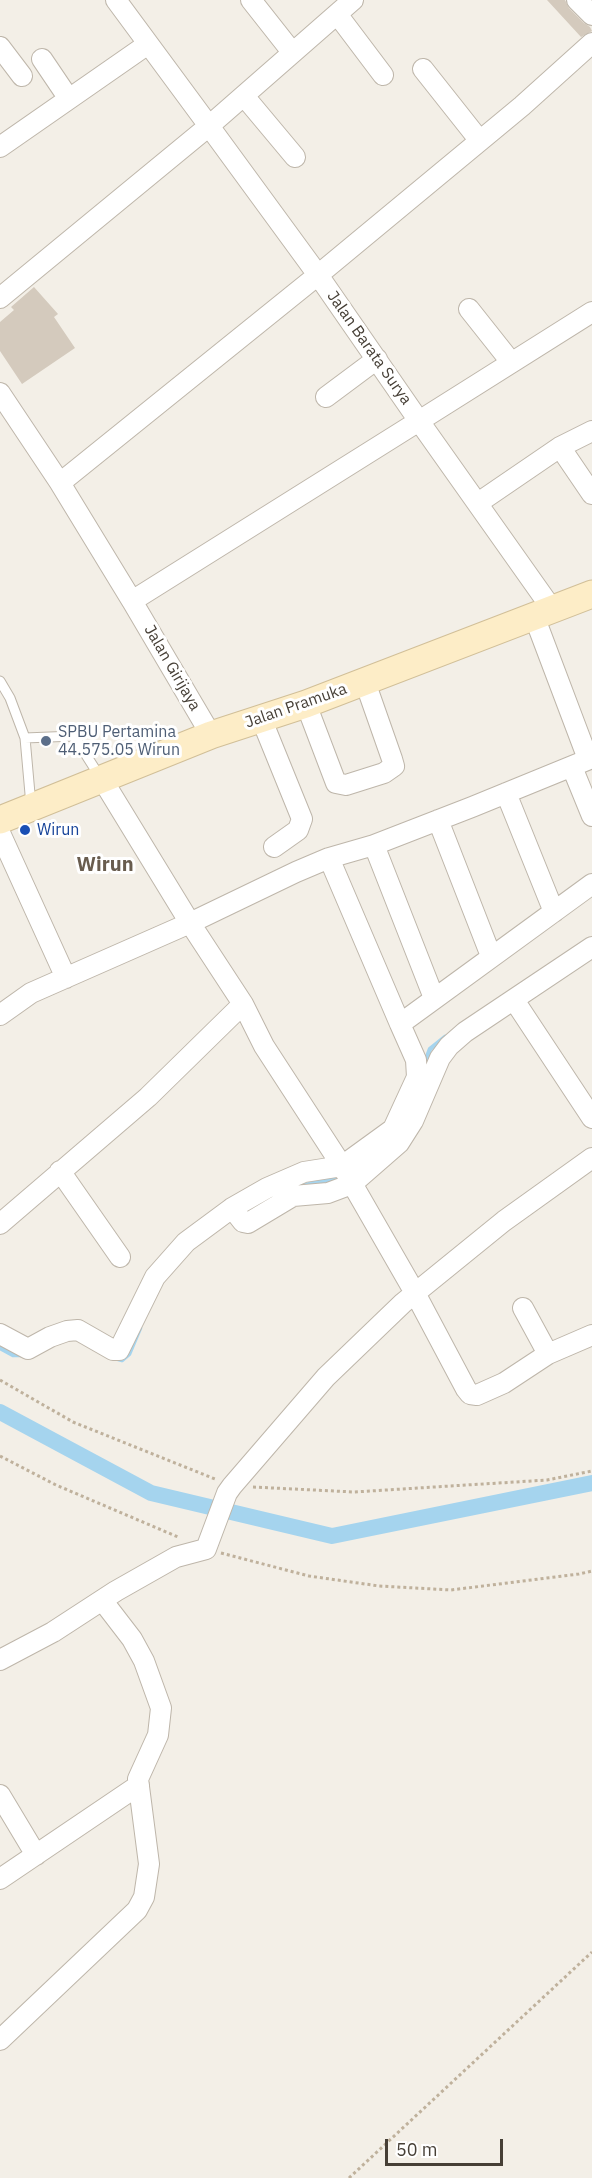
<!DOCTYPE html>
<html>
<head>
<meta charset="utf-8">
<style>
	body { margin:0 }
	#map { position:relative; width:592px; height:2178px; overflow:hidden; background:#f3efe7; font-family:"IBM Plex Sans",sans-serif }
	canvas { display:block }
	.scale { position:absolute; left:385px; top:2139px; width:118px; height:27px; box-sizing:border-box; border:3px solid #463f36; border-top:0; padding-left:8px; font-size:18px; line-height:21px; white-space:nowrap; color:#463f36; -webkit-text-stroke:4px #fff; paint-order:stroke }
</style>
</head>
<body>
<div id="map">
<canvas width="592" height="2178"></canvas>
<div class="scale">50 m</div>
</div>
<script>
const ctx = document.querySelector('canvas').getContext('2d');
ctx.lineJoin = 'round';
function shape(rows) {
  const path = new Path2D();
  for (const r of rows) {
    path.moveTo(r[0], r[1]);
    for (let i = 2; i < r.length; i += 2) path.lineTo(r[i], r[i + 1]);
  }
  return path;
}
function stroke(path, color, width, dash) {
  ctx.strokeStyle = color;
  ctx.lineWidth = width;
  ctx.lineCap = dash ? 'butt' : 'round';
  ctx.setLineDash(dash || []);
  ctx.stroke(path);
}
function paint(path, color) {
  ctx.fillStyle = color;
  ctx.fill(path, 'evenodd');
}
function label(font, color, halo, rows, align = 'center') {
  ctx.font = font + ' "IBM Plex Sans",sans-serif';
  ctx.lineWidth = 6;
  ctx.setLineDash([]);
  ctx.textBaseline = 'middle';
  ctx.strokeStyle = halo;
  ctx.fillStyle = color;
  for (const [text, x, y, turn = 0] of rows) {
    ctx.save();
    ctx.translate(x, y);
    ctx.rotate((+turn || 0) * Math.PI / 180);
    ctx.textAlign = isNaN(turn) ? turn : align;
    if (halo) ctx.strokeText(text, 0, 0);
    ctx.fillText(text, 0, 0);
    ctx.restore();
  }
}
stroke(shape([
	[424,1065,430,1049,445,1037],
	[302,1186,343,1176],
	[253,1207,272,1198],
	[0,1348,13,1355,25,1355],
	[115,1358,122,1360,129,1354,140,1328]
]), '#a5d4ee', 4.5);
stroke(shape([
	[0,1412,151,1493,332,1536,592,1483]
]), '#a5d4ee', 16);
paint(shape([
	[547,0,565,0,569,8,584,23,590,27,592,31,581,37],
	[34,287,58,314,54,317,75,348,22,384,0,351,0,322,14,310,11,307]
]), '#d4cabd');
const service = shape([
	[0,681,10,698,25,738],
	[31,805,25,738,74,736,100,777]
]);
const minor = shape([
	[251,0,292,52],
	[353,0,209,126,318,275,522,106,592,43],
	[577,0,592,15],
	[337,14,383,75],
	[0,47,22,76],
	[42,59,69,99],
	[423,69,480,141],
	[244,96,295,157],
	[0,147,148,44],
	[0,298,209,126,116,0],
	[469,309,511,362],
	[0,393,60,483,132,601,419,421,318,275,60,483],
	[326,397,377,359],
	[560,447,592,494],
	[478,503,560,447,592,431],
	[132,601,211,735],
	[552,609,419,421,592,312],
	[534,616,588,759],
	[306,704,336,783,346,785,384,773,394,766,392,759,365,682],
	[261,718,302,819,298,830,274,847],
	[572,767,592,816],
	[102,779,190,923,243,1004,264,1046,342,1166,415,1293,466,1389,470,1394,477,1395,504,1383,548,1354,592,1335],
	[506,793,554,912],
	[438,820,491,956],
	[0,833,66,978],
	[374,845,434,998],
	[329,858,400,1024,592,884],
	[514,1000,592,1118],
	[0,1015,31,993,190,923,296,872,329,858,374,845,472,807,592,758],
	[60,1171,120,1257],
	[232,1208,243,1222,248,1223,293,1196,328,1193,352,1184,399,1143,413,1121,440,1058,449,1046,465,1032,592,947],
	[0,1224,148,1097,243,1004],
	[523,1308,548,1354],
	[0,1334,28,1349,50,1337,67,1331,78,1330,113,1350,119,1350,155,1277,186,1242,232,1208,267,1188,304,1172,342,1166,393,1129,417,1077,416,1060,400,1024],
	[0,1660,53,1632,116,1591,176,1557,206,1549,227,1493,232,1486,326,1377,403,1303,504,1221,592,1158],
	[0,1795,36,1855],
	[0,1879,139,1785],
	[0,2040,137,1910,144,1897,149,1864,138,1779,158,1735,161,1708,144,1661,132,1639,102,1600]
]);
const secondary = shape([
	[0,820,211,735,306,704,592,594]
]);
stroke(service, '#beb6aa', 11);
stroke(minor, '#beb6aa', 22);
stroke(secondary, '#d1bf98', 29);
stroke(shape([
	[0,1380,73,1422,215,1479],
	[0,1456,56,1485,178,1537],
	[253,1487,354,1492,547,1480,592,1471],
	[221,1553,309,1576,379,1586,451,1590,579,1574,592,1571],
	[349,2178,592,1952]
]), '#bfb19c', 3, [3, 3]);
stroke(service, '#fff', 9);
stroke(minor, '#fff', 20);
stroke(secondary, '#fdedc7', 27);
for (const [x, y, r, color] of [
	[46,741,6,"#5c6f8a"],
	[25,830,6,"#1a4fb4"]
]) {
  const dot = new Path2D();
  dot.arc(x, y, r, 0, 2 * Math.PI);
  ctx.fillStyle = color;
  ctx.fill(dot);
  stroke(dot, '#fff', 2);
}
label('16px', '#463f36', '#fff', [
	["Jalan Barata Surya",369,348,55],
	["Jalan Girijaya",172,668,60],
	["Jalan Pramuka",296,706,-19]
]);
label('16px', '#4e5e75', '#fff', [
	["SPBU Pertamina",58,732],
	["44.575.05 Wirun",58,750]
], 'left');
label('16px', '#164399', '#fff', [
	["Wirun",37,830]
], 'left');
label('bold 20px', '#685c4e', '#fff', [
	["Wirun",105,865]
]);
</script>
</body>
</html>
